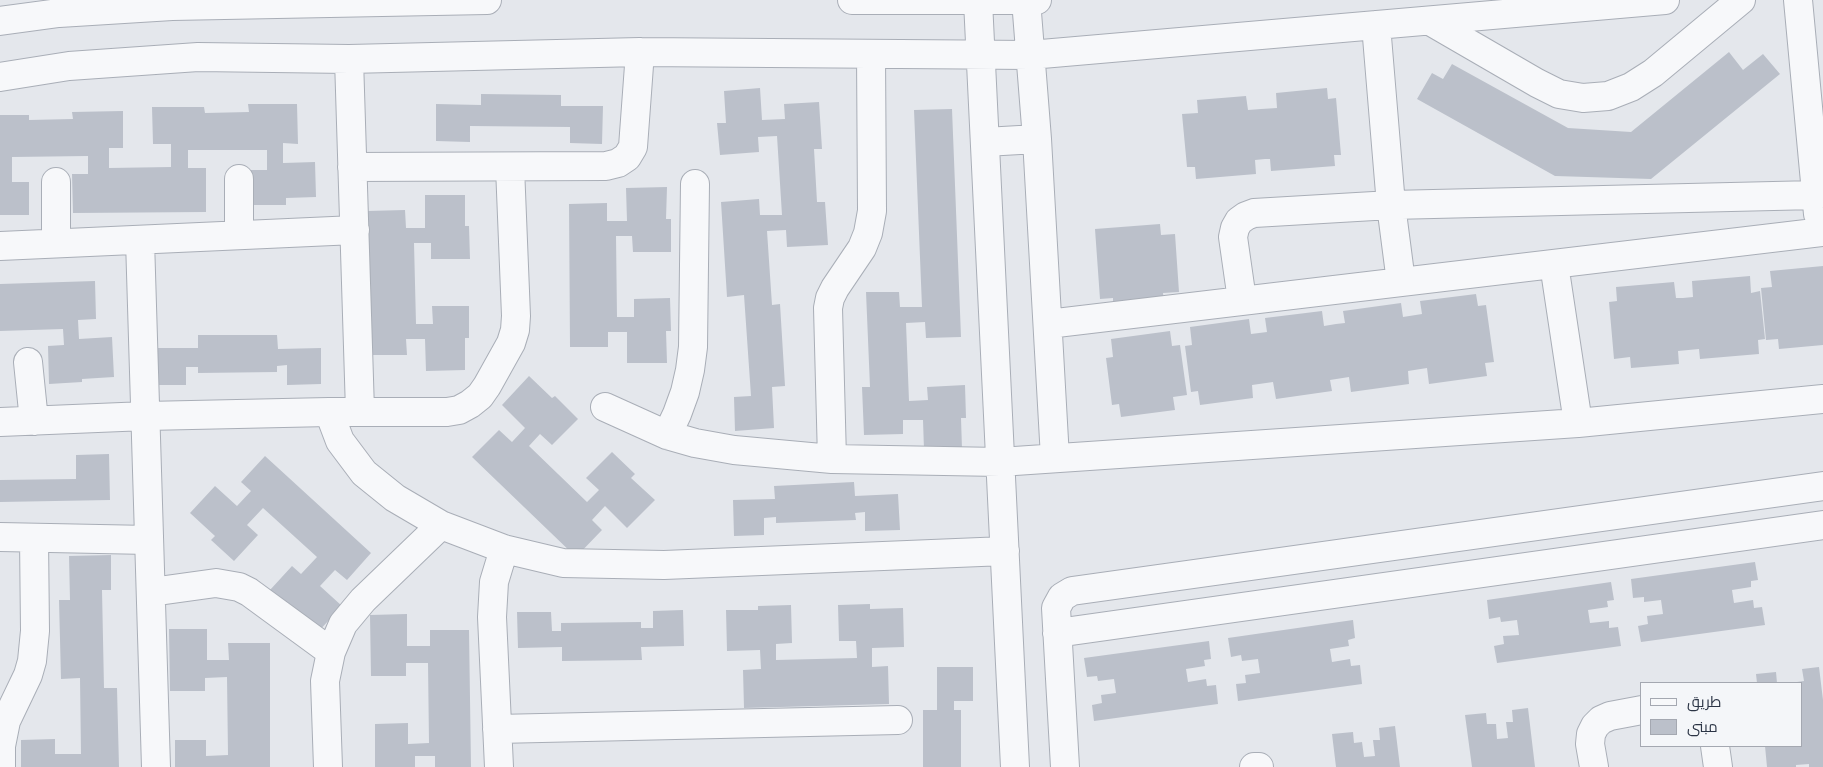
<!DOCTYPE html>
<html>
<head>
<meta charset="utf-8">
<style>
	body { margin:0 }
	#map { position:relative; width:1823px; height:767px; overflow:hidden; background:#e4e7ec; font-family:Commissioner,Cairo,sans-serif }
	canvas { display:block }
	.legend { position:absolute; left:1640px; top:682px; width:162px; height:65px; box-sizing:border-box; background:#f4f6f9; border:1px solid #a4a8b1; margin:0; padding:6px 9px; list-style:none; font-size:15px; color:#2b3445 }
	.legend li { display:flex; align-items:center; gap:10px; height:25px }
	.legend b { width:25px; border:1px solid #a4a8b1 }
</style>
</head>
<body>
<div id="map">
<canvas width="1823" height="767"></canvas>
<ul class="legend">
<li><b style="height:6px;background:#f7f8fa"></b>طريق</li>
<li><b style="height:14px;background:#bbc0ca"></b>مبنى</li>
</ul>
</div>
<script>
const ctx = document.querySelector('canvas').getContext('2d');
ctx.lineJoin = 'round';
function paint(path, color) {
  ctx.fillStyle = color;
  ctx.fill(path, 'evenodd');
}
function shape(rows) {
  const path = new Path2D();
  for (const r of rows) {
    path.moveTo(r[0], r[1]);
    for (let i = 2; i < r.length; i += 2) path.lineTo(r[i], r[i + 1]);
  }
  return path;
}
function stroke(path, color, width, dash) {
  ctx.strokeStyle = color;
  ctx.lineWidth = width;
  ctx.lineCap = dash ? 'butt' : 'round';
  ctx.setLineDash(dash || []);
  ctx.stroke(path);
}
paint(shape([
	[1729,52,1743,70,1763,54,1780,74,1651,179,1555,176,1417,99,1432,73,1443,79,1452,64,1568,128,1631,132],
	[760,88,762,120,785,119,784,104,819,102,822,149,814,149,817,202,825,202,828,245,787,247,786,230,767,231,772,305,780,304,785,386,772,387,774,428,735,431,734,397,751,396,744,295,727,297,721,202,759,199,760,215,782,215,777,136,758,137,759,152,720,155,717,123,726,123,724,91],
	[1327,88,1328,99,1336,98,1341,155,1334,155,1335,166,1271,171,1270,159,1265,159,1255,160,1256,174,1196,179,1195,167,1187,167,1182,114,1198,113,1197,100,1246,96,1248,110,1261,109,1277,108,1276,93],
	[481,94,561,95,561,106,603,106,602,144,570,143,570,127,470,126,470,142,436,141,436,104,481,105],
	[248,104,297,104,298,144,283,143,283,163,315,162,316,197,286,198,286,205,250,205,249,170,267,170,267,150,188,150,188,168,206,168,206,212,73,213,72,174,88,174,88,156,12,157,12,182,29,182,29,215,0,215,0,115,29,115,29,120,73,119,72,112,123,111,123,148,109,148,109,168,171,167,171,144,153,144,152,107,204,107,205,113,249,112],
	[952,109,961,337,926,338,925,322,906,323,909,401,928,400,927,387,965,385,966,418,961,418,962,449,924,450,923,420,903,420,903,434,864,435,862,387,870,387,866,292,899,292,900,307,922,307,914,110],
	[667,187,666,219,671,219,671,252,633,252,632,236,616,236,617,317,634,317,634,299,670,298,671,331,666,331,667,363,627,363,627,332,608,332,608,347,570,347,569,204,607,203,607,221,627,221,626,188],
	[425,195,465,195,465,226,469,226,470,259,431,259,431,243,414,243,416,324,433,324,432,306,469,306,469,338,465,338,465,370,426,371,425,339,406,339,407,355,369,355,367,211,405,210,406,228,425,228],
	[1160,224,1161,235,1175,234,1179,292,1163,293,1164,303,1113,307,1113,298,1100,299,1095,229],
	[1823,266,1823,345,1779,349,1778,339,1766,340,1761,288,1772,287,1770,271],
	[1750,276,1751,293,1760,291,1765,339,1758,340,1759,354,1700,359,1699,349,1678,351,1679,364,1631,368,1630,357,1614,359,1609,302,1617,301,1616,287,1674,282,1676,298,1683,298,1693,297,1692,281],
	[95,281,96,319,78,320,79,339,112,337,114,377,82,379,82,382,49,384,48,346,64,345,63,329,0,331,0,284],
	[1476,294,1478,306,1486,305,1494,362,1485,363,1487,376,1429,384,1427,368,1408,371,1409,384,1351,392,1349,377,1330,380,1332,391,1276,399,1273,382,1252,385,1253,398,1200,405,1198,391,1191,392,1185,346,1192,345,1190,327,1249,319,1251,334,1267,332,1265,318,1322,311,1324,326,1336,324,1345,323,1343,311,1401,303,1403,317,1422,314,1420,301],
	[1170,331,1172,346,1180,345,1187,395,1173,397,1175,410,1121,417,1119,404,1112,405,1106,358,1113,357,1111,339],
	[198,335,277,335,278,349,321,348,321,384,287,385,287,365,277,366,277,372,198,373,198,367,186,367,186,385,156,385,156,348,198,348],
	[529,376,552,398,555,396,578,419,552,445,540,434,529,446,587,502,599,490,586,478,612,452,635,474,631,478,655,500,627,528,605,506,592,520,602,530,576,557,472,457,499,430,512,442,525,428,502,405],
	[109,454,110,500,0,502,0,480,76,479,76,455],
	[265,456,371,553,347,580,335,570,320,586,342,606,317,633,270,590,292,566,301,574,317,557,263,508,247,525,258,535,234,561,211,540,215,536,190,513,215,486,237,506,251,491,241,482],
	[854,482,855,496,898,494,900,530,865,531,865,512,855,513,856,520,776,523,776,517,764,518,764,535,734,536,733,500,775,499,774,486],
	[111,555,111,590,102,590,104,688,117,688,119,767,21,767,21,740,55,739,55,754,81,754,80,678,61,679,59,600,70,600,69,556],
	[1755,562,1758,580,1751,581,1751,587,1732,590,1734,603,1753,600,1754,608,1762,607,1765,625,1641,642,1638,626,1648,624,1647,616,1663,614,1661,600,1644,602,1644,597,1633,598,1631,579],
	[1611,582,1614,600,1607,601,1608,607,1588,610,1590,623,1609,621,1609,628,1618,627,1621,646,1497,663,1494,646,1504,644,1503,636,1519,635,1517,620,1501,622,1500,617,1489,619,1487,600],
	[870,604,870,609,903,608,904,647,872,648,872,667,888,666,889,704,744,708,743,670,761,669,760,650,727,651,726,610,758,610,758,606,791,605,792,643,776,644,776,660,857,658,856,641,839,641,838,605],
	[683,610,684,646,641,647,642,660,562,661,562,647,518,648,517,612,551,612,552,631,561,631,561,623,641,622,641,628,653,628,653,611],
	[407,614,407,646,430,646,430,630,469,630,471,767,435,767,435,756,415,756,415,767,375,767,375,724,408,723,408,744,429,743,428,663,406,663,406,676,371,676,370,615],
	[1353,620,1355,638,1348,640,1349,646,1330,649,1332,662,1350,659,1351,666,1360,665,1362,684,1238,701,1236,684,1246,683,1245,675,1260,673,1258,659,1242,661,1241,655,1231,657,1228,638],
	[169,629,207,629,207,660,229,660,228,643,270,643,270,767,175,767,175,740,206,740,206,756,228,755,227,677,205,678,205,691,170,691],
	[1209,641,1211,659,1204,660,1205,666,1186,669,1188,682,1206,679,1207,686,1216,685,1218,704,1094,721,1092,705,1102,703,1101,695,1116,693,1114,679,1098,681,1097,676,1087,677,1084,658],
	[937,667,973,667,973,701,954,701,954,710,961,710,961,767,923,767,923,710,937,710],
	[1819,667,1823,700,1823,767,1809,767,1809,764,1796,765,1796,767,1767,767,1765,746,1802,746,1802,683,1797,683,1797,682,1804,681,1802,669],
	[1776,672,1777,683,1757,683,1756,674],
	[1528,708,1535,767,1472,767,1465,715,1486,713,1487,724,1496,724,1497,739,1508,738,1506,722,1513,722,1512,710],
	[1395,726,1400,767,1336,767,1332,734,1353,732,1354,743,1362,742,1364,757,1375,756,1373,740,1380,740,1379,728]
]), '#bbc0ca');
const minor = shape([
	[852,0,1037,0],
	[1026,0,1037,139,1055,458],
	[1798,0,1818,214],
	[978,1,1015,767],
	[0,21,59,13,172,6,487,0],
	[1430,21,1537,83,1559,94,1583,98,1608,96,1631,87,1653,73,1741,0],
	[1376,25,1391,205,1401,282],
	[349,59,360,411],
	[0,77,69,66,198,57,349,59,640,52,1030,55,1665,0],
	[985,142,1037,139],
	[352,167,606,166,618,163,627,157,633,147,640,52],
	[239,179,239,235],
	[56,182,56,243],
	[140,240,156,767],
	[0,246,355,230],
	[1554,264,1578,423],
	[1242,300,1233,237,1235,228,1239,221,1246,216,1254,213,1391,205,1816,195],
	[1048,324,1823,232],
	[28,362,34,421],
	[605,407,667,435,695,443,734,450,832,459,1000,462,1578,423,1823,399],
	[329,412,340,441,364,473,395,498,441,525,504,549,563,563,664,565,1005,551],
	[0,422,146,416,329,412,447,412,459,410,470,404,480,396,487,386,511,343,515,330,516,316,510,167],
	[667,435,677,414,685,392,690,370,693,347,695,184],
	[832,459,828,308,830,298,835,288,862,248,868,233,872,211,871,54],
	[0,537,149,540],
	[151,592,216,583,239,587,249,592,331,652],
	[1057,633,1823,525],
	[497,729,898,720],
	[1715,746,1718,767],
	[1,767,1,746,6,721,28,675,32,661,35,631,34,538],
	[328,767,325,681,331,652,343,624,363,600,441,525],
	[499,767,492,617,494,582,504,549],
	[1065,767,1056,608,1062,597,1072,591,1823,486],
	[1254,767,1259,767],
	[1594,767,1590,744,1591,734,1595,726,1601,720,1610,716,1642,710]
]);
stroke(minor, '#a9aeb7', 30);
stroke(minor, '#f7f8fa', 28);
</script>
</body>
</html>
